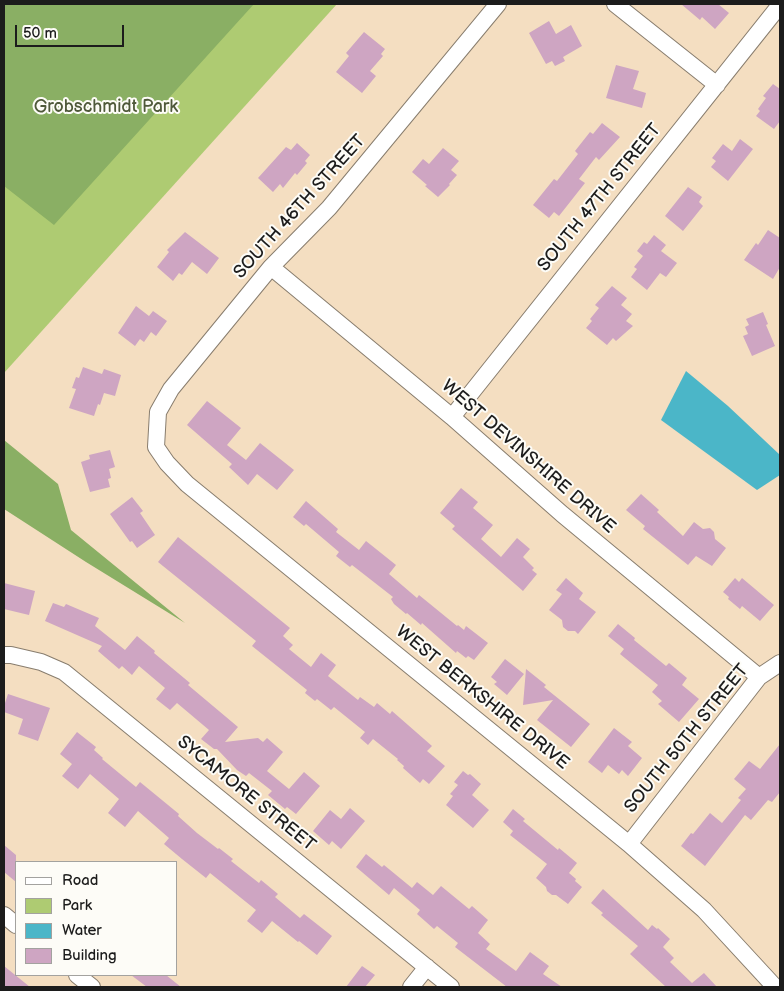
<!DOCTYPE html>
<html>
<head>
<meta charset="utf-8">
<style>
	body { margin:0 }
	#map { position:relative; width:784px; height:991px; overflow:hidden; background:#f4dec1; font-family:"Balsamiq Sans",sans-serif }
	canvas { display:block }
	.frame { position:absolute; inset:0; border:5px solid #1c1c1c; pointer-events:none }
	.legend { position:absolute; left:15px; top:861px; width:162px; height:115px; box-sizing:border-box; background:#fdfcf7; border:1px solid #a3a29f; margin:0; padding:6px 9px; list-style:none; font-size:15px; color:#1c1c1c }
	.legend li { display:flex; align-items:center; gap:10px; height:25px }
	.legend b { width:25px; border:1px solid #a3a29f }
	.scale { position:absolute; left:15px; top:25px; width:109px; height:22px; box-sizing:border-box; border:2px solid #1c1c1c; border-top:0; padding-left:6px; font-size:15px; line-height:18px; white-space:nowrap; color:#1c1c1c; -webkit-text-stroke:4px #fdfcf7; paint-order:stroke }
</style>
</head>
<body>
<div id="map">
<canvas width="784" height="991"></canvas>
<div class="frame"></div>
<ul class="legend">
<li><b style="height:6px;background:#fff"></b>Road</li>
<li><b style="height:14px;background:#aecb72"></b>Park</li>
<li><b style="height:14px;background:#4bb6c8"></b>Water</li>
<li><b style="height:14px;background:#cea5c2"></b>Building</li>
</ul>
<div class="scale">50 m</div>
</div>
<script>
const ctx = document.querySelector('canvas').getContext('2d');
ctx.lineJoin = 'round';
function paint(path, color) {
  ctx.fillStyle = color;
  ctx.fill(path, 'evenodd');
}
function shape(rows) {
  const path = new Path2D();
  for (const r of rows) {
    path.moveTo(r[0], r[1]);
    for (let i = 2; i < r.length; i += 2) path.lineTo(r[i], r[i + 1]);
  }
  return path;
}
function stroke(path, color, width, dash) {
  ctx.strokeStyle = color;
  ctx.lineWidth = width;
  ctx.lineCap = dash ? 'butt' : 'round';
  ctx.setLineDash(dash || []);
  ctx.stroke(path);
}
function label(font, color, halo, rows, align = 'center') {
  ctx.font = font + ' "Balsamiq Sans",sans-serif';
  ctx.lineWidth = 4;
  ctx.setLineDash([]);
  ctx.textBaseline = 'middle';
  ctx.strokeStyle = halo;
  ctx.fillStyle = color;
  for (const [text, x, y, turn = 0] of rows) {
    ctx.save();
    ctx.translate(x, y);
    ctx.rotate((+turn || 0) * Math.PI / 180);
    ctx.textAlign = isNaN(turn) ? turn : align;
    if (halo) ctx.strokeText(text, 0, 0);
    ctx.fillText(text, 0, 0);
    ctx.restore();
  }
}
paint(shape([
	[4,4,337,4,4,373]
]), '#aecb72');
paint(shape([
	[4,4,254,4,54,225,4,186],
	[4,440,58,484,71,530,185,623,86,562,4,509]
]), '#8aaf64');
paint(shape([
	[686,371,728,406,780,455,780,475,757,490,661,420]
]), '#4bb6c8');
paint(shape([
	[681,4,718,4,729,13,715,29,702,17,700,20],
	[549,21,556,34,571,25,582,46,563,57,565,61,555,66,552,61,546,64,529,33],
	[364,32,385,49,381,54,383,56,370,71,376,76,362,93,336,72,349,56,346,53],
	[616,65,639,71,633,89,646,93,642,108,606,98],
	[773,84,780,89,780,121,774,129,756,116,760,111,758,109,766,98,763,96],
	[602,123,620,137,599,160,596,157,579,179,585,183,559,216,554,212,549,218,533,205,554,179,557,181,578,154,575,151,590,132,593,134],
	[740,139,753,149,728,181,711,167,716,161,712,158,723,144,732,151],
	[297,143,310,155,305,161,307,163,297,175,295,173,283,188,280,184,273,192,258,178,286,147,291,150],
	[443,148,459,161,451,170,457,175,449,184,450,185,438,197,425,186,427,185,412,172,423,159,429,164],
	[688,187,702,197,699,202,703,206,683,231,665,216],
	[768,230,780,238,780,267,773,279,744,260,756,243,758,245],
	[185,232,219,258,207,274,192,262,182,275,179,273,173,281,157,267,169,252,167,250],
	[654,235,666,245,661,251,677,263,666,277,660,273,647,290,631,277,637,269,634,267,643,256,637,251,644,242,647,244],
	[612,286,627,298,621,305,632,314,626,321,633,326,616,341,613,338,607,345,586,328,592,321,590,319,599,308,595,305],
	[136,306,149,316,153,311,167,321,156,336,151,332,144,342,140,339,135,346,118,333],
	[763,312,768,324,766,325,775,346,752,356,743,336,748,334,745,327,749,325,746,319],
	[83,367,102,374,104,369,121,375,115,396,104,393,100,405,98,404,94,416,69,408,76,389,72,388,76,377,79,378],
	[207,401,241,428,227,445,246,460,260,443,294,470,277,490,257,474,248,485,229,467,232,464,187,425],
	[110,450,115,467,109,469,111,478,108,479,110,487,90,492,81,462,90,459,89,455],
	[461,488,478,502,473,508,493,525,481,539,501,557,517,538,530,549,523,557,534,568,532,570,537,574,523,591,452,529,455,526,440,513],
	[641,494,659,510,657,512,683,536,694,522,703,529,710,528,714,532,715,539,726,548,712,566,696,556,688,565,643,529,645,526,626,510],
	[132,497,143,511,140,513,155,535,137,548,132,541,130,542,110,514],
	[306,501,338,529,336,532,359,550,366,541,396,565,389,574,417,598,419,595,457,626,458,625,464,630,466,626,488,643,474,660,468,656,466,658,457,651,456,653,422,623,421,625,407,613,406,614,394,604,391,599,393,597,352,565,350,567,336,556,339,552,306,524,304,526,293,517],
	[178,537,290,628,283,636,293,645,289,649,311,667,321,653,336,665,328,676,358,700,360,697,374,707,377,703,390,714,392,711,432,746,427,751,445,766,429,784,423,779,420,783,403,768,404,766,397,760,398,759,373,739,368,745,360,738,365,732,334,707,331,710,317,699,315,701,305,693,307,690,252,646,256,641,158,562],
	[566,578,583,593,579,599,596,612,578,634,575,631,568,631,563,627,562,620,549,610,562,594,556,590],
	[735,578,739,582,742,578,774,605,760,621,742,606,740,609,728,599,729,597,723,592],
	[4,583,35,591,29,615,4,609],
	[53,603,64,607,66,604,99,618,95,626,125,650,137,636,155,651,154,653,190,683,188,685,238,727,225,742,258,738,263,742,267,738,283,752,267,771,289,789,304,772,320,786,296,814,287,807,285,809,268,795,272,791,249,773,246,776,237,770,217,749,214,749,201,739,209,730,177,703,170,710,156,699,165,688,139,666,132,675,122,666,119,669,98,651,102,646,45,621],
	[618,624,635,638,634,640,666,666,669,663,687,678,682,685,699,699,679,722,658,704,662,701,652,692,658,685,620,654,624,649,608,636],
	[505,659,524,674,507,695,494,684,497,682,491,677],
	[526,669,546,685,544,687,590,724,571,747,537,720,553,700,523,705],
	[8,694,50,708,38,741,18,734,23,719,4,712,4,706],
	[614,728,632,742,628,746,642,758,628,776,622,770,619,774,608,765,602,773,588,762],
	[77,732,96,747,94,750,103,758,102,759,136,787,140,782,179,814,178,816,197,833,218,849,219,848,233,859,231,861,259,883,261,880,278,894,275,897,300,918,304,914,332,936,317,955,299,941,298,942,272,921,262,933,247,921,256,910,210,873,206,878,182,859,164,844,169,838,138,811,125,827,108,813,119,799,90,774,78,789,62,776,72,764,60,754],
	[780,744,780,792,772,802,768,800,751,820,745,815,705,866,681,846,691,833,693,834,710,813,722,823,741,800,738,798,746,789,734,779,749,761,760,769],
	[463,771,468,775,470,774,481,784,472,795,489,810,473,828,446,805,453,796,450,794,458,785,454,782],
	[350,808,365,821,341,849,332,841,329,845,313,831,330,810,341,819],
	[513,809,525,819,523,821,558,850,559,848,577,863,569,873,576,879,575,881,582,887,568,904,556,895,552,895,547,891,546,887,536,878,547,864,510,835,513,831,503,822],
	[4,845,16,855,16,882,4,872],
	[366,854,382,867,384,865,412,888,417,882,433,895,441,886,469,909,472,906,488,920,478,933,490,944,486,949,516,971,530,952,549,966,543,974,562,987,507,987,455,947,458,943,437,926,434,929,417,914,420,910,394,888,389,895,356,867],
	[603,889,648,930,652,925,657,929,658,928,670,939,663,947,674,958,670,962,692,983,704,973,717,987,666,987,630,954,638,946,601,915,603,913,591,903],
	[4,966,30,987,4,987],
	[362,966,375,975,365,987,346,987],
	[131,975,166,975,181,987,147,987]
]), '#cea5c2');
const street = shape([
	[498,4,329,208,271,267,171,389,158,412,156,447,167,463,187,484,629,844,704,910,775,987],
	[615,4,717,85],
	[271,267,452,417,562,514,759,677],
	[452,417,780,5],
	[4,655,11,655,41,662,64,672,451,987],
	[629,844,759,677,780,663],
	[4,915,16,925],
	[77,975,92,987],
	[411,987,427,967]
]);
stroke(street, '#887d6e', 18);
stroke(street, '#fff', 16);
label('18px', '#4f593a', '#fdfcf7', [
	["Grobschmidt Park",106,107]
]);
label('18px', '#1c1c1c', '#fdfcf7', [
	["SOUTH 47TH STREET",600,198,-51],
	["SOUTH 46TH STREET",300,207,-48],
	["WEST DEVINSHIRE DRIVE",528,457,41],
	["WEST BERKSHIRE DRIVE",482,698,39],
	["SOUTH 50TH STREET",687,739,-51],
	["SYCAMORE STREET",246,794,39]
]);
</script>
</body>
</html>
